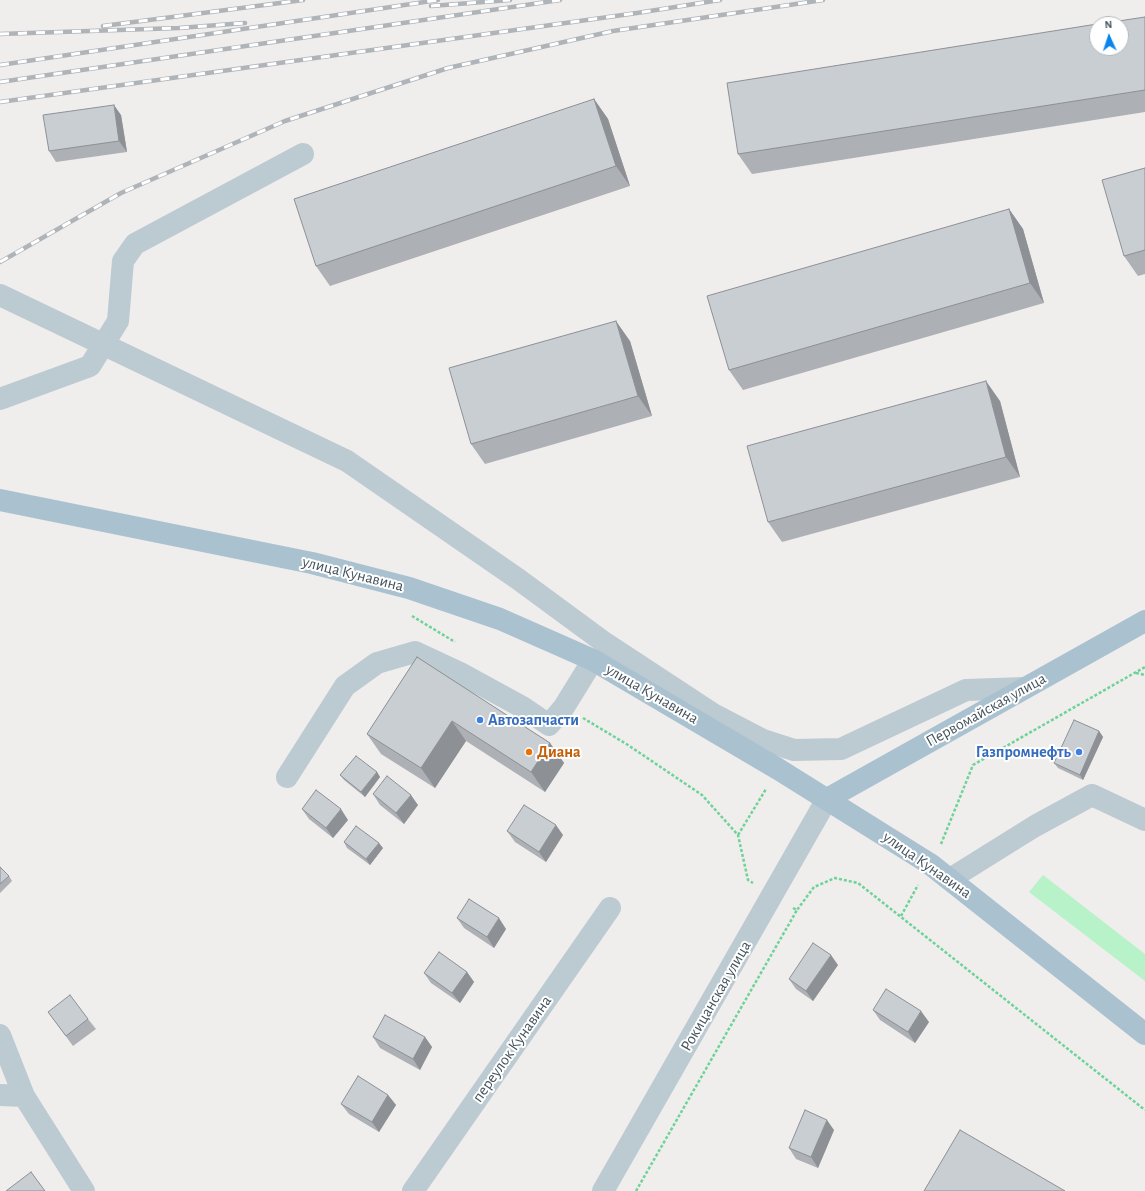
<!DOCTYPE html>
<html>
<head>
<meta charset="utf-8">
<style>
	body { margin:0 }
	#map { position:relative; width:1145px; height:1191px; overflow:hidden; background:#f0eded; font-family:"Alegreya Sans",sans-serif }
	canvas { display:block }
	.north { position:absolute; left:1089px; top:16px; width:40px; height:40px; box-sizing:border-box; background:#fff; border:1px solid #b4babe; border-radius:50%; rotate:357deg; font-size:11px; font-weight:700; line-height:16px; text-align:center; color:#44535c }
	.north::after { content:''; display:block; margin:auto; width:14px; height:18px; background:#0a85ee; clip-path:polygon(50% 0,100% 100%,50% 72%,0 100%) }
</style>
</head>
<body>
<div id="map">
<canvas width="1145" height="1191"></canvas>
<div class="north">N</div>
</div>
<script>
const ctx = document.querySelector('canvas').getContext('2d');
ctx.lineJoin = 'round';
function paint(path, color) {
  ctx.fillStyle = color;
  ctx.fill(path, 'evenodd');
}
function shape(rows) {
  const path = new Path2D();
  for (const r of rows) {
    path.moveTo(r[0], r[1]);
    for (let i = 2; i < r.length; i += 2) path.lineTo(r[i], r[i + 1]);
  }
  return path;
}
function stroke(path, color, width, dash) {
  ctx.strokeStyle = color;
  ctx.lineWidth = width;
  ctx.lineCap = dash ? 'butt' : 'round';
  ctx.setLineDash(dash || []);
  ctx.stroke(path);
}
function label(font, color, halo, rows, align = 'center') {
  ctx.font = font + ' "Alegreya Sans",sans-serif';
  ctx.lineWidth = 4;
  ctx.setLineDash([]);
  ctx.textBaseline = 'middle';
  ctx.strokeStyle = halo;
  ctx.fillStyle = color;
  for (const [text, x, y, turn = 0] of rows) {
    ctx.save();
    ctx.translate(x, y);
    ctx.rotate((+turn || 0) * Math.PI / 180);
    ctx.textAlign = isNaN(turn) ? turn : align;
    if (halo) ctx.strokeText(text, 0, 0);
    ctx.fillText(text, 0, 0);
    ctx.restore();
  }
}
paint(shape([
	[1043,875,1145,954,1145,981,1029,892]
]), '#b7f2c8');
stroke(shape([
	[412,616,455,642],
	[1136,673,1145,675],
	[583,718,628,745,702,795,738,835,748,880,753,883],
	[738,835,766,789],
	[941,844,973,765,1145,667],
	[793,908,797,910,814,887,835,878,858,883,1145,1110],
	[901,916,918,885],
	[636,1191,797,910]
]), '#6dd396', 2.5, [3, 2]);
stroke(shape([
	[0,295,347,461,518,579,605,643,713,714,763,740,794,750,841,749,966,690,1025,688],
	[0,399,90,366,118,321,123,261,135,244,303,154],
	[287,777,345,686,377,663,415,652,460,673,524,708,549,725,564,707,593,660],
	[950,879,1035,826,1092,795,1145,820],
	[0,1035,24,1096,84,1191],
	[0,1095,24,1096],
	[413,1191,610,908],
	[603,1191,827,799]
]), '#bccad1', 22);
stroke(shape([
	[0,500,312,563,409,588,500,619,593,660,778,769,930,864,1145,1034],
	[827,799,1145,621]
]), '#aac1cf', 22);
const rail = shape([
	[431,6,510,0],
	[103,26,303,0],
	[0,34,179,28,245,23],
	[0,65,438,0],
	[0,82,560,0],
	[0,102,637,13,720,0],
	[0,262,121,193,285,121,448,68,613,31,823,0]
]);
stroke(rail, '#afb4b9', 4.5);
stroke(rail, '#fff', 3, [9]);
paint(shape([
	[1145,17,1145,112,752,174,738,154],
	[594,99,608,119,630,186,330,286,316,266],
	[121,115,127,152,56,162,49,151],
	[1145,168,1145,274,1138,276,1124,256],
	[1009,209,1023,229,1044,303,743,390,729,370],
	[630,341,652,416,485,464,471,444],
	[1000,401,1020,477,782,542,768,522],
	[417,657,550,743,564,763,545,792,466,741,435,788,381,754,367,734],
	[1099,731,1103,737,1083,780,1058,768,1054,763],
	[377,772,380,777,365,797,344,780,340,775],
	[373,794,418,805,404,824,380,805],
	[302,809,348,820,333,838,309,819],
	[507,831,563,835,546,862,515,842],
	[344,842,383,848,370,865,347,848],
	[0,867,9,876,12,881,0,893],
	[457,918,506,929,494,948,464,928],
	[838,965,813,1001,796,989,789,979],
	[467,972,474,982,460,1003,431,983,424,973],
	[873,1010,929,1022,915,1043,880,1020],
	[48,1012,88,1019,96,1029,73,1046],
	[373,1037,425,1037,432,1047,420,1070,380,1048],
	[388,1095,396,1105,379,1132,349,1114,341,1104],
	[834,1130,818,1168,796,1159,789,1148]
]), '#adb1b5');
paint(shape([
	[594,99,608,119,630,186,616,166],
	[114,105,121,115,127,152,119,141],
	[1009,209,1023,229,1044,303,1030,283],
	[616,321,630,341,652,416,638,396],
	[986,381,1000,401,1020,477,1006,457],
	[452,721,466,741,435,788,421,768],
	[1099,731,1103,737,1083,780,1080,775],
	[550,743,564,763,545,792,531,772],
	[377,772,380,777,365,797,361,792],
	[411,795,418,805,404,824,396,813],
	[341,809,348,820,333,838,326,828],
	[556,825,563,835,546,862,539,852],
	[379,843,383,848,370,865,366,859],
	[499,918,506,929,494,948,487,937],
	[831,955,838,965,813,1001,806,991],
	[467,972,474,982,460,1003,452,993],
	[921,1011,929,1022,915,1043,908,1032],
	[425,1037,432,1047,420,1070,413,1059],
	[388,1095,396,1105,379,1132,372,1122],
	[827,1120,834,1130,818,1168,811,1157]
]), '#8d9094');
const building = shape([
	[1145,17,1145,90,738,154,727,83,1097,24,1097,48,1121,48,1121,24,1099,24,1145,17],
	[594,99,616,166,316,266,294,199,594,99],
	[114,105,119,141,49,151,43,115,114,105],
	[1145,168,1145,250,1124,256,1102,180,1145,168],
	[1009,209,1030,283,729,370,707,296,1009,209],
	[616,321,638,396,471,444,449,368,616,321],
	[986,381,1006,457,768,522,747,446,986,381],
	[417,657,550,743,531,772,452,721,421,768,367,734,417,657],
	[1074,720,1099,731,1080,775,1054,763,1074,720],
	[356,756,377,772,361,792,340,775,356,756],
	[387,776,411,795,396,813,373,794,387,776],
	[316,790,341,809,326,828,302,809,316,790],
	[524,805,556,825,539,852,507,831,524,805],
	[356,826,379,843,366,859,344,842,356,826],
	[0,867,9,876,0,884,0,867],
	[469,899,499,918,487,937,457,918,469,899],
	[813,943,831,955,806,991,789,979,813,943],
	[439,952,467,972,452,993,424,973,439,952],
	[886,989,921,1011,908,1032,873,1010,886,989],
	[70,995,88,1019,66,1036,48,1012,70,995],
	[385,1015,425,1037,413,1059,373,1037,385,1015],
	[358,1076,388,1095,372,1122,341,1104,358,1076],
	[805,1110,827,1120,811,1157,789,1148,805,1110],
	[960,1130,1065,1191,924,1191,960,1130],
	[31,1172,45,1191,6,1191,31,1172]
]);
paint(building, '#c9ced3');
stroke(building, '#8d9094', 1);
for (const [x, y, r, color] of [
	[480,720,4,"#3f7fe0"],
	[529,752,4,"#e8710a"],
	[1079,752,4,"#3f7fe0"]
]) {
  const dot = new Path2D();
  dot.arc(x, y, r, 0, 2 * Math.PI);
  ctx.fillStyle = color;
  ctx.fill(dot);
  stroke(dot, '#fff', 1.5);
}
label('16px', '#44535c', '#fff', [
	["улица Кунавина",353,574,14],
	["улица Кунавина",652,694,30],
	["Первомайская улица",986,710,-29],
	["улица Кунавина",927,865,35],
	["Рокицанская улица",716,996,-60],
	["переулок Кунавина",512,1049,-55]
]);
label('bold 16px', '#366cbe', '#fff', [
	["Автозапчасти",488,720],
	["Газпромнефть",1071,752,"right"]
], 'left');
label('bold 16px', '#c56008', '#fff', [
	["Диана",537,752]
], 'left');
</script>
</body>
</html>
